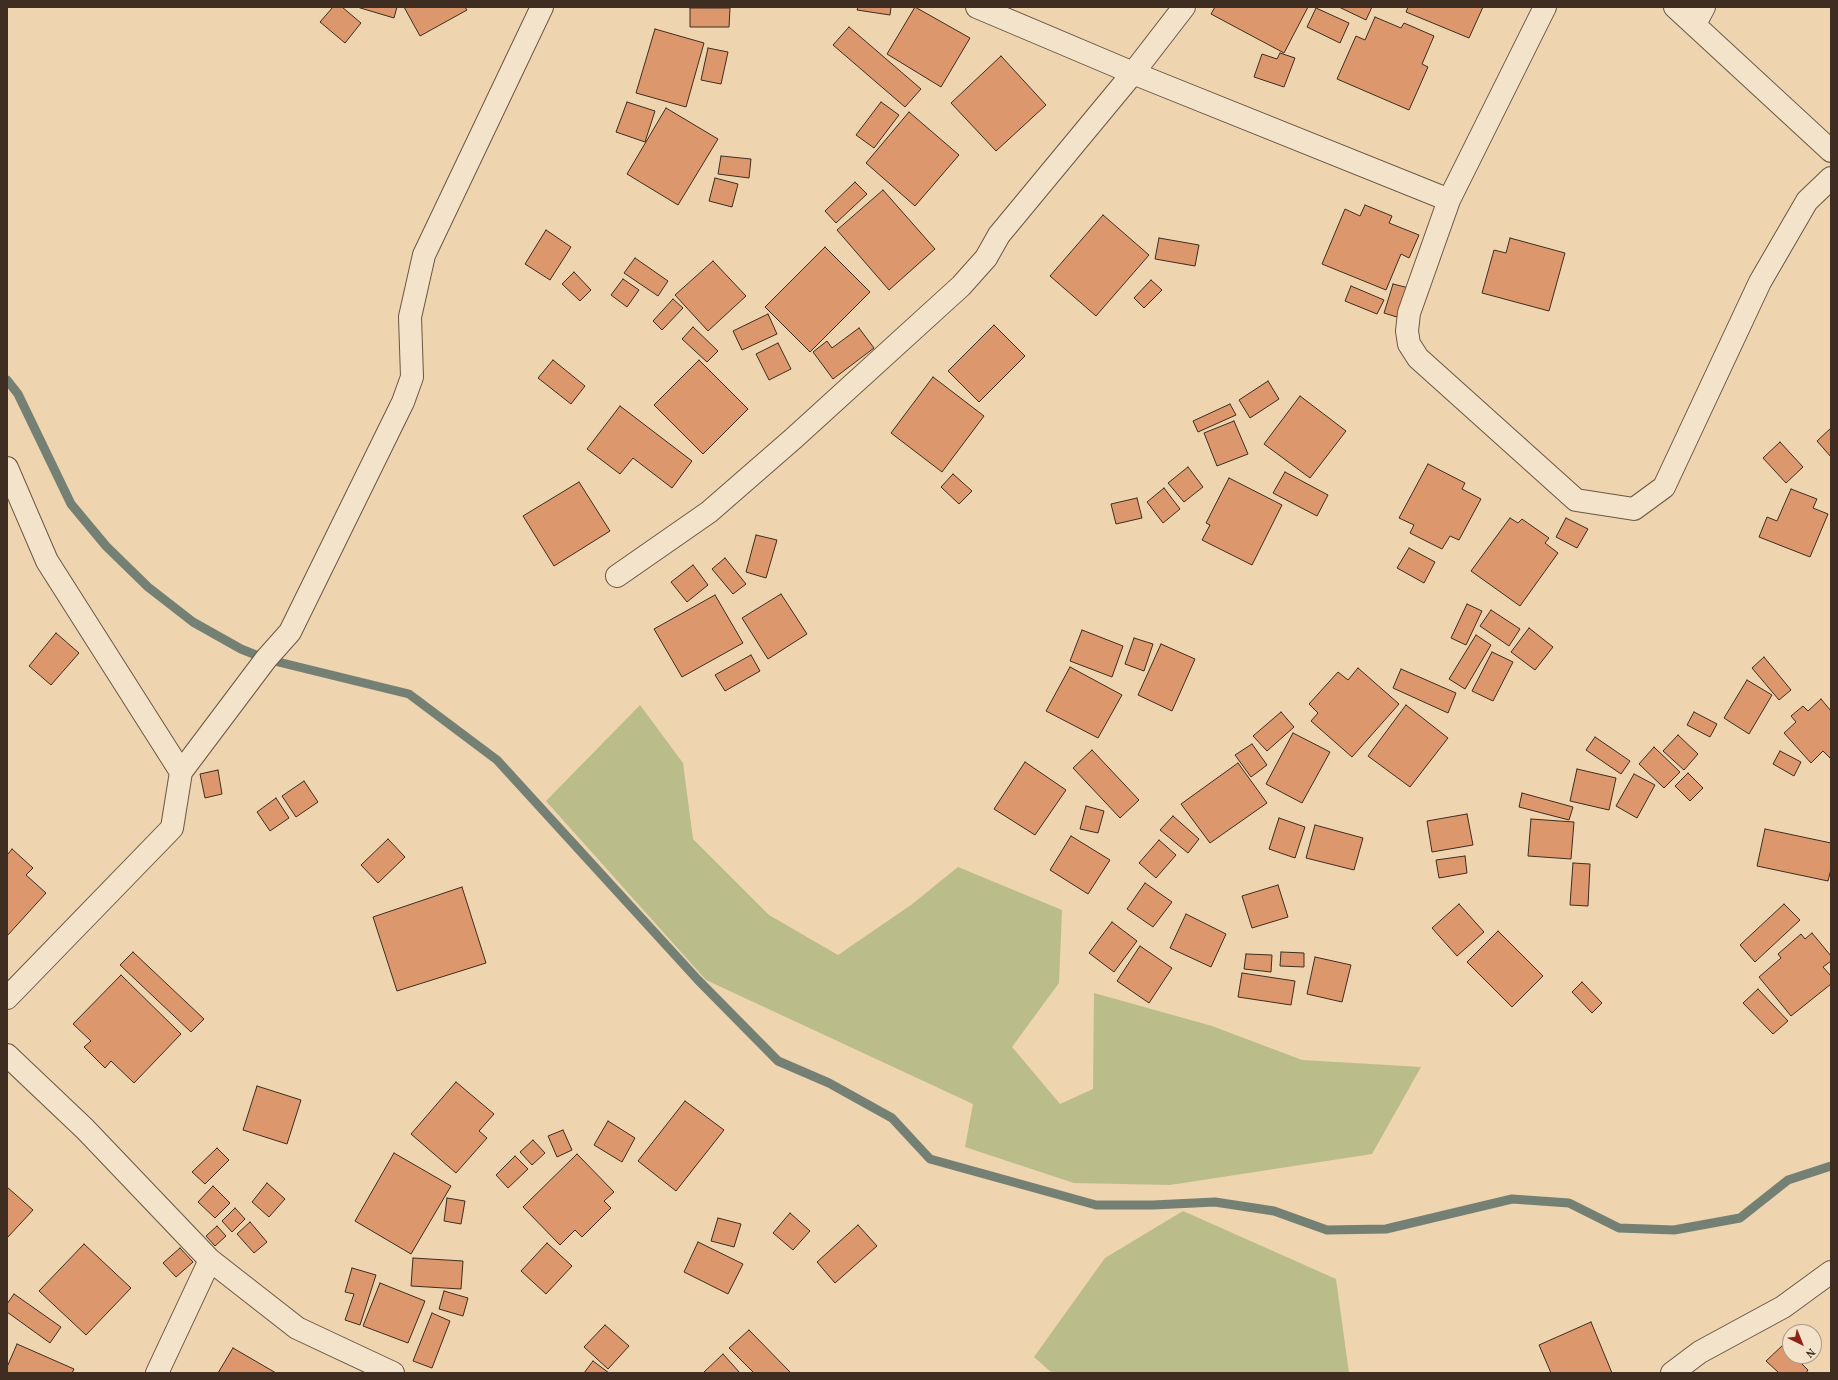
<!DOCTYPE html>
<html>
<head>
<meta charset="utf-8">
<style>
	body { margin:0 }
	#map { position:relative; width:1838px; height:1380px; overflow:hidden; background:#eed4af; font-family:Vollkorn,serif }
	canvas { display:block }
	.frame { position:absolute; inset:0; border:8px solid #3e2d20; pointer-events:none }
	.north { position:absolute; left:1782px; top:1324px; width:40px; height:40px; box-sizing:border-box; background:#f4e3cb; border:1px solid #ab9a87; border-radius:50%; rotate:137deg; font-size:11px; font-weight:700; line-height:16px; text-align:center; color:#3e2d20 }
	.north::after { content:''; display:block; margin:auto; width:14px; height:18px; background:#8f2418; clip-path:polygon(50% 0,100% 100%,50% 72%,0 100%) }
</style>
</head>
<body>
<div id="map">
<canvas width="1838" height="1380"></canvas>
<div class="frame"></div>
<div class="north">N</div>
</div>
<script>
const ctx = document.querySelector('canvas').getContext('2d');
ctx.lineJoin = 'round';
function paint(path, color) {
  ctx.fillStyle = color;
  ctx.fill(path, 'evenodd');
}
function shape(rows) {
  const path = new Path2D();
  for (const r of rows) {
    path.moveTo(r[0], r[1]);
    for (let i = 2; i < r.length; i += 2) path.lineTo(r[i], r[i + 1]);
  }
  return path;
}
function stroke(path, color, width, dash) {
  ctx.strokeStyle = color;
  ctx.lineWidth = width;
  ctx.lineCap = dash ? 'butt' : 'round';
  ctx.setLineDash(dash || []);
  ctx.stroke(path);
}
paint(shape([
	[640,705,683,763,693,839,769,915,838,955,911,905,958,867,1062,910,1059,983,1012,1047,1060,1104,1093,1089,1094,993,1212,1026,1302,1060,1421,1067,1372,1154,1170,1185,1074,1183,965,1147,973,1104,706,980,546,801],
	[1183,1211,1336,1279,1349,1373,1052,1373,1034,1357,1105,1258]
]), '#babc8a');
stroke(shape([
	[7,380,18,394,71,504,106,546,148,587,193,622,241,649,266,659,409,694,497,760,698,980,778,1061,829,1083,892,1118,930,1159,1096,1205,1153,1205,1215,1202,1274,1211,1327,1230,1386,1229,1512,1199,1569,1203,1619,1228,1674,1230,1740,1218,1788,1180,1831,1166]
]), '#758075', 9);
const building = shape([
	[333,7,342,7,361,23,345,43,320,22,333,7],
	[357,7,397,7,394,18,357,7],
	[404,7,465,7,467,10,420,36,404,7],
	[858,7,891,7,890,15,857,10,858,7],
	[915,7,970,38,941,87,887,54,915,7],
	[1215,7,1308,7,1284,53,1211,14,1215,7],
	[1339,7,1372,7,1366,20,1339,7],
	[1408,7,1483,7,1469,38,1406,12,1408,7],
	[690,8,730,8,729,27,690,27,690,8],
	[1316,8,1349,23,1340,43,1307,27,1316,8],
	[1375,17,1401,28,1404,23,1434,36,1422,64,1428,67,1409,110,1337,79,1356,36,1365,40,1375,17],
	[849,27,921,89,905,107,833,45,849,27],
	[655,29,704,43,686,107,636,93,655,29],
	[708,48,728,52,721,84,701,80,708,48],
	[1280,53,1295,58,1284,87,1254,77,1262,54,1277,59,1280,53],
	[1001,56,1046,105,996,151,951,103,1001,56],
	[627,102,655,111,645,142,616,132,627,102],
	[881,102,899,115,874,148,856,135,881,102],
	[666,108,718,139,678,205,627,174,666,108],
	[909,112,959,155,915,206,866,163,909,112],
	[721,156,751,159,749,178,718,174,721,156],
	[715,178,738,184,732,207,709,201,715,178],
	[855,182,867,194,836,223,825,211,855,182],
	[883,190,935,249,889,290,837,230,883,190],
	[1365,205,1392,216,1389,223,1419,235,1409,258,1401,254,1386,290,1322,264,1345,209,1360,216,1365,205],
	[1103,215,1149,255,1096,316,1050,276,1103,215],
	[546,230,571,247,550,280,525,264,546,230],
	[1159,238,1199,245,1195,266,1155,259,1159,238],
	[1510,238,1565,253,1549,311,1482,293,1494,250,1506,253,1510,238],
	[825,247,870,292,810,352,765,307,825,247],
	[635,258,668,281,658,296,624,273,635,258],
	[713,261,746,296,708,331,675,295,713,261],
	[574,272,591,290,580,301,562,284,574,272],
	[623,279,639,290,627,307,611,295,623,279],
	[1151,280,1162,290,1144,308,1134,298,1151,280],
	[1393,284,1409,288,1400,318,1384,313,1393,284],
	[1351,286,1384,300,1377,314,1345,301,1351,286],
	[673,299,683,308,662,330,653,321,673,299],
	[768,314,777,334,742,350,733,331,768,314],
	[994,325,1025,356,979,402,948,371,994,325],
	[693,327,718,351,707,362,682,339,693,327],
	[859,328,874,348,833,379,813,352,827,341,832,348,859,328],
	[778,343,791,369,769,380,756,354,778,343],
	[553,360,585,386,571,404,538,378,553,360],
	[699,360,748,409,703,454,654,405,699,360],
	[933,377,984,416,942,472,891,433,933,377],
	[1268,381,1279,399,1250,418,1239,400,1268,381],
	[1300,396,1346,431,1310,478,1264,444,1300,396],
	[1230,404,1236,415,1198,432,1193,421,1230,404],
	[620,406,692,461,672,488,633,458,620,474,587,449,620,406],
	[1234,421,1248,454,1217,466,1204,433,1234,421],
	[1831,428,1831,457,1817,441,1831,428],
	[1780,442,1803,467,1786,483,1763,458,1780,442],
	[1428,464,1465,483,1462,489,1481,499,1459,540,1450,536,1442,549,1410,533,1414,525,1399,518,1428,464],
	[1188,467,1203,487,1184,502,1168,483,1188,467],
	[1285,472,1328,495,1317,516,1273,493,1285,472],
	[953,474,972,491,959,504,941,487,953,474],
	[1229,478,1282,505,1252,565,1202,540,1210,525,1206,523,1229,478],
	[579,482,610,531,554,566,523,516,579,482],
	[1164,488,1180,509,1163,523,1147,502,1164,488],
	[1791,489,1817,499,1813,508,1828,514,1810,557,1759,537,1767,517,1777,521,1791,489],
	[1137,498,1142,518,1116,524,1111,504,1137,498],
	[1510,518,1518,523,1522,519,1549,538,1545,543,1558,553,1520,606,1471,571,1510,518],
	[1566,518,1588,529,1577,548,1556,537,1566,518],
	[756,535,777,540,766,578,746,572,756,535],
	[1409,548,1435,562,1424,583,1397,568,1409,548],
	[725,558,746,584,733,594,712,569,725,558],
	[693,565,708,585,687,602,671,582,693,565],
	[781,594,807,634,768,659,742,618,781,594],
	[715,595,743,643,682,677,654,629,715,595],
	[1467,604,1482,611,1466,645,1451,638,1467,604],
	[1491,610,1520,629,1509,646,1480,626,1491,610],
	[1529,628,1553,647,1535,670,1511,652,1529,628],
	[1082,630,1123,646,1112,677,1070,661,1082,630],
	[56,633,79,653,51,685,29,666,56,633],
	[1476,635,1491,645,1465,689,1449,679,1476,635],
	[1134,638,1153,644,1144,671,1125,664,1134,638],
	[1161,644,1195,659,1172,711,1138,695,1161,644],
	[1492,652,1513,662,1493,701,1472,691,1492,652],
	[751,655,760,671,725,691,715,675,751,655],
	[1764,657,1791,690,1779,700,1752,668,1764,657],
	[1070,667,1122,695,1098,738,1046,711,1070,667],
	[1358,668,1399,704,1352,757,1311,721,1318,713,1309,704,1338,672,1348,680,1358,668],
	[1401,669,1456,693,1448,713,1393,688,1401,669],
	[1747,680,1772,695,1749,734,1724,718,1747,680],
	[1821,699,1831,711,1831,759,1823,751,1811,763,1784,733,1796,722,1791,716,1803,706,1808,711,1821,699],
	[1406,705,1448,738,1410,787,1368,756,1406,705],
	[1281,712,1294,727,1267,751,1253,736,1281,712],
	[1694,712,1717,724,1710,737,1687,725,1694,712],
	[1293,733,1330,752,1302,803,1266,784,1293,733],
	[1678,735,1698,754,1684,770,1663,751,1678,735],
	[1595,737,1630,761,1621,774,1586,750,1595,737],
	[1252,744,1267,765,1251,777,1235,755,1252,744],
	[1654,747,1680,772,1664,788,1639,764,1654,747],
	[1092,750,1139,800,1120,818,1073,768,1092,750],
	[1780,751,1801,762,1794,776,1773,764,1780,751],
	[1025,762,1066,790,1035,835,994,809,1025,762],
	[1238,763,1267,803,1210,843,1181,804,1238,763],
	[1577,769,1616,778,1609,810,1570,801,1577,769],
	[218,770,222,794,205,798,200,774,218,770],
	[1688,773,1703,788,1690,801,1675,786,1688,773],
	[1634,774,1655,785,1637,818,1616,806,1634,774],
	[304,781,318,802,296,817,282,796,304,781],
	[1522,793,1573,807,1569,820,1519,807,1522,793],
	[276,798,289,818,270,831,257,812,276,798],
	[1086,806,1104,811,1098,833,1080,829,1086,806],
	[1467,814,1473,845,1432,852,1427,821,1467,814],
	[1173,816,1199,839,1188,853,1160,830,1173,816],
	[1279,818,1305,827,1295,858,1269,849,1279,818],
	[1531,819,1574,822,1571,859,1528,856,1531,819],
	[1315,825,1363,838,1354,870,1306,858,1315,825],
	[1765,829,1831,843,1831,869,1828,881,1757,866,1765,829],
	[1071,836,1110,860,1088,894,1050,870,1071,836],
	[388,839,405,857,378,883,361,865,388,839],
	[1159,840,1176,855,1156,878,1139,863,1159,840],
	[12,849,33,868,26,875,46,893,7,936,7,855,12,849],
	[1465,856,1467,873,1439,878,1436,860,1465,856],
	[1573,863,1590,864,1588,906,1570,905,1573,863],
	[1145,883,1172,902,1153,927,1127,909,1145,883],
	[1278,885,1288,917,1252,928,1242,896,1278,885],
	[462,887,486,963,397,991,373,917,462,887],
	[1459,904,1484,932,1457,956,1432,928,1459,904],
	[1784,904,1800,920,1755,962,1740,945,1784,904],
	[1186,914,1226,934,1211,967,1170,948,1186,914],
	[1112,922,1137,941,1114,972,1089,953,1112,922],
	[1498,931,1543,976,1512,1007,1467,962,1498,931],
	[1812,933,1831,956,1831,961,1823,967,1831,976,1831,984,1791,1016,1759,977,1781,958,1778,954,1801,934,1805,939,1812,933],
	[1140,946,1172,968,1149,1003,1117,981,1140,946],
	[133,952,204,1019,191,1032,120,965,133,952],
	[1281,952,1304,953,1304,967,1280,966,1281,952],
	[1246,954,1272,955,1271,972,1244,969,1246,954],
	[1315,957,1351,965,1342,1002,1307,994,1315,957],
	[1242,973,1295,981,1291,1005,1238,997,1242,973],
	[121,975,181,1034,134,1083,111,1061,105,1068,84,1047,91,1041,73,1024,121,975],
	[1582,982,1602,1003,1592,1013,1572,992,1582,982],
	[1758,989,1788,1021,1773,1034,1743,1003,1758,989],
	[456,1082,494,1114,479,1131,487,1138,456,1173,411,1134,456,1082],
	[257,1086,301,1100,287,1144,243,1130,257,1086],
	[685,1101,724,1130,676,1191,638,1161,685,1101],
	[608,1121,635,1138,622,1162,594,1145,608,1121],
	[563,1130,572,1150,557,1157,548,1136,563,1130],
	[533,1140,545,1153,532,1165,520,1152,533,1140],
	[217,1148,229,1160,205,1184,192,1172,217,1148],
	[394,1153,451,1186,411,1254,355,1221,394,1153],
	[577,1154,614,1192,604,1201,611,1208,582,1237,575,1230,560,1245,523,1207,577,1154],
	[515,1156,528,1169,508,1188,496,1175,515,1156],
	[267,1183,285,1199,269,1217,252,1202,267,1183],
	[213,1186,230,1203,215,1218,198,1202,213,1186],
	[7,1187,33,1210,7,1238,7,1187],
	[447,1198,465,1201,461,1224,444,1221,447,1198],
	[235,1208,245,1219,232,1232,222,1221,235,1208],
	[790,1213,810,1231,793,1250,773,1233,790,1213],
	[718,1218,741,1224,734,1247,711,1241,718,1218],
	[250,1222,267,1242,254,1253,237,1234,250,1222],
	[858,1225,877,1246,835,1283,817,1262,858,1225],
	[217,1226,226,1236,215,1246,206,1236,217,1226],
	[698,1242,743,1264,728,1294,684,1272,698,1242],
	[547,1243,572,1266,546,1294,521,1271,547,1243],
	[84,1244,131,1288,86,1335,39,1291,84,1244],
	[180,1248,193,1262,176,1277,163,1263,180,1248],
	[413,1258,463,1261,461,1289,411,1286,413,1258],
	[352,1268,376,1275,360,1325,345,1320,354,1294,345,1292,352,1268],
	[380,1283,425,1301,408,1343,363,1326,380,1283],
	[444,1291,468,1298,463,1316,439,1309,444,1291],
	[14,1294,61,1327,50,1343,7,1312,7,1304,14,1294],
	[432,1313,450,1321,432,1368,413,1361,432,1313],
	[1591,1322,1612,1373,1551,1373,1539,1345,1591,1322],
	[605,1325,629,1346,608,1369,584,1347,605,1325],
	[749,1330,791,1373,754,1373,729,1348,749,1330],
	[17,1344,74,1369,72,1373,7,1373,7,1367,17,1344],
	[1783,1345,1790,1352,1790,1356,1794,1356,1808,1370,1806,1373,1779,1373,1766,1361,1783,1345],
	[233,1348,276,1373,218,1373,233,1348],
	[723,1354,740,1373,703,1373,723,1354],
	[593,1361,609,1373,584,1373,593,1361]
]);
paint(building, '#dc976c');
stroke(building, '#3e2d20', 1);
const minor = shape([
	[977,7,1133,73,1449,200],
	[1545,7,1449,200,1409,313,1407,331,1409,344,1418,358,1576,500,1634,509,1664,487,1760,282,1807,201,1831,178],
	[1675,7,1831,151],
	[1695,24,1704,7],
	[7,468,47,561,181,772],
	[617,576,709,512,794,438,961,286,986,258,999,235,1133,73,1184,7],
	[7,998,172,828,181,772,266,659,290,632,403,402,412,377,410,317,424,255,542,7],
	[7,1055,85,1129,210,1260,297,1328,393,1373],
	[157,1373,210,1260],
	[1672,1373,1700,1352,1783,1307,1831,1272]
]);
stroke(minor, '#6a5744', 24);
stroke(minor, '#f4e3cb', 22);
</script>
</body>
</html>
